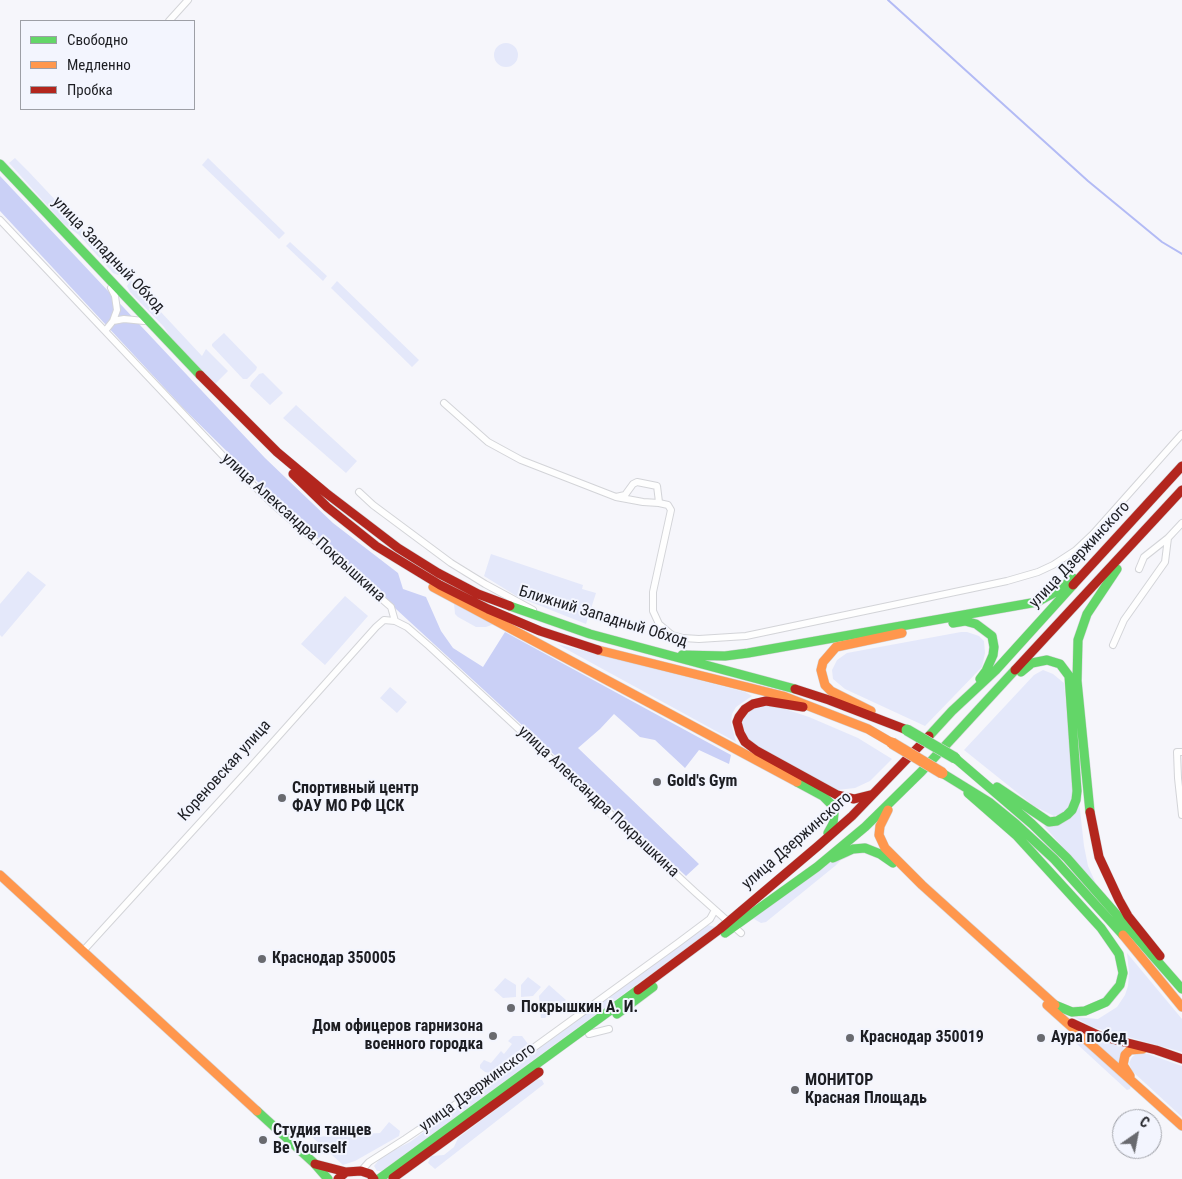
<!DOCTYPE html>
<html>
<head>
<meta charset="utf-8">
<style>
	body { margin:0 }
	#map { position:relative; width:1182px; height:1179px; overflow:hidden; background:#f6f6fb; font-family:"Roboto Condensed",sans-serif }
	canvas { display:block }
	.legend { position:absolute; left:20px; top:20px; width:175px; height:90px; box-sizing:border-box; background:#f3f5fe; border:1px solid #9d9fa6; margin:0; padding:6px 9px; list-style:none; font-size:15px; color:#1d1e23 }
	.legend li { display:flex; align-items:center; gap:10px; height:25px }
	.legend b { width:25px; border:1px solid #9d9fa6 }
	.north { position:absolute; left:1112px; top:1109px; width:50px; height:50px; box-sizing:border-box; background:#f3f5fe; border:1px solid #9d9fa6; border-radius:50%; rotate:33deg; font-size:14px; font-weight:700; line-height:20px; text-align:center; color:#1d1e23 }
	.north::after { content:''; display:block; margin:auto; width:18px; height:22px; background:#696a6f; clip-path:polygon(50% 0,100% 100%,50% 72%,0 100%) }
</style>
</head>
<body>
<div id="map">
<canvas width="1182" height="1179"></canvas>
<ul class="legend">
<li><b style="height:6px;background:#63d668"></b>Свободно</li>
<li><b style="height:6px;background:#ff974d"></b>Медленно</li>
<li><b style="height:6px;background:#b3261e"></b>Пробка</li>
</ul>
<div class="north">С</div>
</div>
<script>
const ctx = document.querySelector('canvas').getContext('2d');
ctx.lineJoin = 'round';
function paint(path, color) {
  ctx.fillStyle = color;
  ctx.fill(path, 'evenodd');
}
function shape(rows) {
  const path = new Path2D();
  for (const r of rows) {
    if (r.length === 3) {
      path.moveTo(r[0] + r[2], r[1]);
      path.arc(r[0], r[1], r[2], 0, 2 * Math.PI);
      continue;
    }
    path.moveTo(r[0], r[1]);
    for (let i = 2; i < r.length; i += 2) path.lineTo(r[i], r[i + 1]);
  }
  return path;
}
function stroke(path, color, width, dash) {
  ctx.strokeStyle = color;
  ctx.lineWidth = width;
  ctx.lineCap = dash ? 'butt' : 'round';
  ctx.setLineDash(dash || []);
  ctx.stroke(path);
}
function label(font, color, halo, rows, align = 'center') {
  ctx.font = font + ' "Roboto Condensed",sans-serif';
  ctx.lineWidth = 4;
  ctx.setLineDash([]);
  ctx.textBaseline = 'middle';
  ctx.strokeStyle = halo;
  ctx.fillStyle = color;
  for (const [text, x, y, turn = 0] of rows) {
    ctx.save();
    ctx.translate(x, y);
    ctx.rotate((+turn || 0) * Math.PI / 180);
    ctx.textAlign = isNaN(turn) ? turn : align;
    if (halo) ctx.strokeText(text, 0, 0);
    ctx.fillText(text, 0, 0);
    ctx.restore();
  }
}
paint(shape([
	[506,55,12],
	[15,158,28,171,123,272,118,275,113,273,79,235,64,224,9,163],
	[208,158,285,233,279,239,202,165],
	[290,242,327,276,323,281,286,246],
	[131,280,202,356,206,349,228,371,215,384,171,338,164,327,130,292,127,286],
	[337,281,419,360,412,367,331,288],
	[224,333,257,367,256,370,247,379,243,379,212,346,212,344],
	[263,373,283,393,270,405,250,386,251,383,259,374],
	[296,405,357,461,346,473,283,418],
	[491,554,583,585,582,589,596,593,586,624,518,597,484,576],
	[28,571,46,585,2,637,0,635,0,604],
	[345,596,368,616,325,665,301,644],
	[454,603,494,624,486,627,476,627,458,617,455,614],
	[961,632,967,632,979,636,984,641,985,653,982,667,925,726,845,689,833,679,832,670,837,660,847,653],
	[557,644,745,692,752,696,736,707,732,714,731,723,736,742],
	[1043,670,1053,674,1064,683,1074,794,1069,808,1062,814,1054,816,1034,806,964,750,1034,675],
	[390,687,407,702,397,713,380,698],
	[758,705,776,706,809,717,858,738,892,759,870,781,855,788,837,790,758,748,744,735,741,722,751,710],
	[1079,801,1084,846,1088,866,1097,886,1044,826,1054,826],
	[853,853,848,857,841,860,835,866,766,922,761,923,754,919,751,920,832,860],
	[708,925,715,927,386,1168,381,1171,377,1171,374,1166,382,1156,410,1142],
	[1127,953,1182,1019,1182,1052,1092,1027,1074,1017,1098,1019,1117,1007,1125,995,1128,986,1129,972],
	[528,977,541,987,533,996,521,997,521,985],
	[505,978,516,985,516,997,503,998,494,990],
	[549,985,566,1000,545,1018,541,1018,539,996],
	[513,1036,522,1036,528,1044,489,1073,485,1072,480,1068,480,1065,484,1060,491,1063,501,1051,504,1054,512,1044,508,1041],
	[1089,1037,1124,1046,1120,1066],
	[1081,1041,1131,1085,1130,1089,1127,1090,1077,1044],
	[1138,1053,1148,1054,1182,1066,1182,1117,1132,1071,1129,1063,1132,1057],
	[536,1079,542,1080,544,1084,435,1169,428,1163,431,1156,444,1155,454,1147,458,1138],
	[389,1122,400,1131,399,1136,355,1161,343,1165,312,1137,380,1133]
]), '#e4e8fa');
paint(shape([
	[0,176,265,458,333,523,398,573,403,589,426,597,441,631,453,648,483,667,505,632,731,755,729,764,699,750,685,768,655,740,640,737,614,714,600,729,578,748,699,864,686,876,258,482,185,410,0,211]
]), '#cad0f6');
stroke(shape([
	[888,0,1088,181,1162,242,1182,254]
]), '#b3bbf5', 2);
const street = shape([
	[169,21,188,0],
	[0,220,225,458,275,506,391,607,395,621,407,627,429,646,695,892,741,933],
	[113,321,124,319,144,321],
	[105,331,113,321,117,310,115,296,111,288],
	[444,403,488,442,521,460,616,497,643,502,659,503,659,502,657,486,637,482,633,484,625,495,616,497],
	[359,492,373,505,451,563,485,584,533,610],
	[659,503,668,505,671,510,653,592,653,611,659,624,672,635,683,638,699,639,746,636,1007,581,1038,572,1053,565,1076,550,1093,534,1182,434],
	[1139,569,1144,557,1168,538,1182,523],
	[1113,645,1124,620,1165,562,1168,538],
	[1182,752,1177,752,1178,778,1182,815],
	[83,951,249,769,376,627,384,620,395,621],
	[589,1034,609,1029],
	[361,1171,369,1162,405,1139,445,1112,678,943,710,919,715,910]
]);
const fast = shape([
	[0,164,200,375],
	[510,606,590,634,795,689],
	[953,623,965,621,976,624,992,636,994,647,993,655,986,671,980,679],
	[682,655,725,656,748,653,1037,602,1059,590,1073,578],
	[929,736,952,711,996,670,1073,585],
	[955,758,1032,824,1067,858,1182,989],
	[942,773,989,802,1016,824,1054,859,1123,935],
	[797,782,823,796,831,804,834,813,833,824,828,833],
	[997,787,1049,822,1057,821,1067,815,1072,810,1076,800,1077,791,1069,676,1060,664,1047,660,1032,663,1021,672],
	[968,793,1016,835,1101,928,1119,954,1123,973,1120,985,1106,1002,1085,1011,1072,1012,1055,1005],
	[1090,812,1077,681,1078,640,1087,614,1117,569],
	[833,858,853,849,865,848,880,854,893,863],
	[725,933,817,867,865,827,921,772,1015,670],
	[617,1014,653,987],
	[257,1111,314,1163,328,1179],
	[379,1179,638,990]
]);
const slow = shape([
	[433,587,797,782],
	[598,650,783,696,868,729,892,743],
	[871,711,831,691,825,685,821,670,823,662,836,647,902,633],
	[888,810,880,826,879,835,885,848,922,885,1055,1005],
	[0,875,257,1111],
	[1123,935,1182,1007],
	[1047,1005,1182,1126],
	[1130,1076,1123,1065,1125,1055,1130,1050,1143,1049]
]);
const jam = shape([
	[200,375,277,452,326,493,398,548,438,573,478,594,510,606],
	[293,474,327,507,376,546,440,585,488,609,540,631,598,650],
	[1073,585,1182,466],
	[1015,670,1182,490],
	[795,689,829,700,907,730],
	[803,707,766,701,753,704,745,709,739,717,737,722,740,733,745,742,757,751,837,795,854,799,870,795],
	[1090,812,1099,857,1119,900,1128,916,1160,956],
	[638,990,720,929,818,846,852,816,929,736],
	[1072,1023,1100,1036,1156,1050,1182,1059],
	[315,1164,346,1172],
	[393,1178,539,1072],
	[338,1179,346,1172,361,1171,370,1174,374,1179]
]);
stroke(street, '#d3d4d8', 8);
stroke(fast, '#d3d4d8', 10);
stroke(slow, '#d3d4d8', 10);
stroke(jam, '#d3d4d8', 10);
stroke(street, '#fefefe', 6);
stroke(fast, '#63d668', 9);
stroke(slow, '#ff974d', 9);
stroke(jam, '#b3261e', 9);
const fastBridge = shape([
	[907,730,955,758]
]);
const slowBridge = shape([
	[892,743,942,773]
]);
stroke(fastBridge, '#d3d4d8', 12, []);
stroke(slowBridge, '#d3d4d8', 12, []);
stroke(fastBridge, '#63d668', 11);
stroke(slowBridge, '#ff974d', 11);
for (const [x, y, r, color] of [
	[657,782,5,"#696a6f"],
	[282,798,5,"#696a6f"],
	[262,959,5,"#696a6f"],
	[511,1008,5,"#696a6f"],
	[493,1036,5,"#696a6f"],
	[850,1038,5,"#696a6f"],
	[1041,1038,5,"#696a6f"],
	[795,1090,5,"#696a6f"],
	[263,1140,5,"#696a6f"]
]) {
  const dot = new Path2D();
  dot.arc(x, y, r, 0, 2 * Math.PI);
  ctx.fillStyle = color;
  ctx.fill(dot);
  stroke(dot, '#f3f5fe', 2);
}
label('16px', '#1d1e23', '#f3f5fe', [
	["улица Западный Обход",108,255,46],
	["улица Александра Покрышкина",303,528,42],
	["улица Дзержинского",1080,555,-47],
	["Ближний Западный Обход",603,617,17],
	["Кореновская улица",225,771,-48],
	["улица Александра Покрышкина",598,802,43],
	["улица Дзержинского",797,841,-41],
	["улица Дзержинского",478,1088,-36]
]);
label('bold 16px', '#1d1e23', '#f3f5fe', [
	["Gold's Gym",667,782],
	["Спортивный центр",292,789],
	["ФАУ МО РФ ЦСК",292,807],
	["Краснодар 350005",272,959],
	["Покрышкин А. И.",521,1008],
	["Дом офицеров гарнизона",483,1027,"right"],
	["военного городка",483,1045,"right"],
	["Краснодар 350019",860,1038],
	["Аура побед",1051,1038],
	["МОНИТОР",805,1081],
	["Красная Площадь",805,1099],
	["Студия танцев",273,1131],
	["Be Yourself",273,1149]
], 'left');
</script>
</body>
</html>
